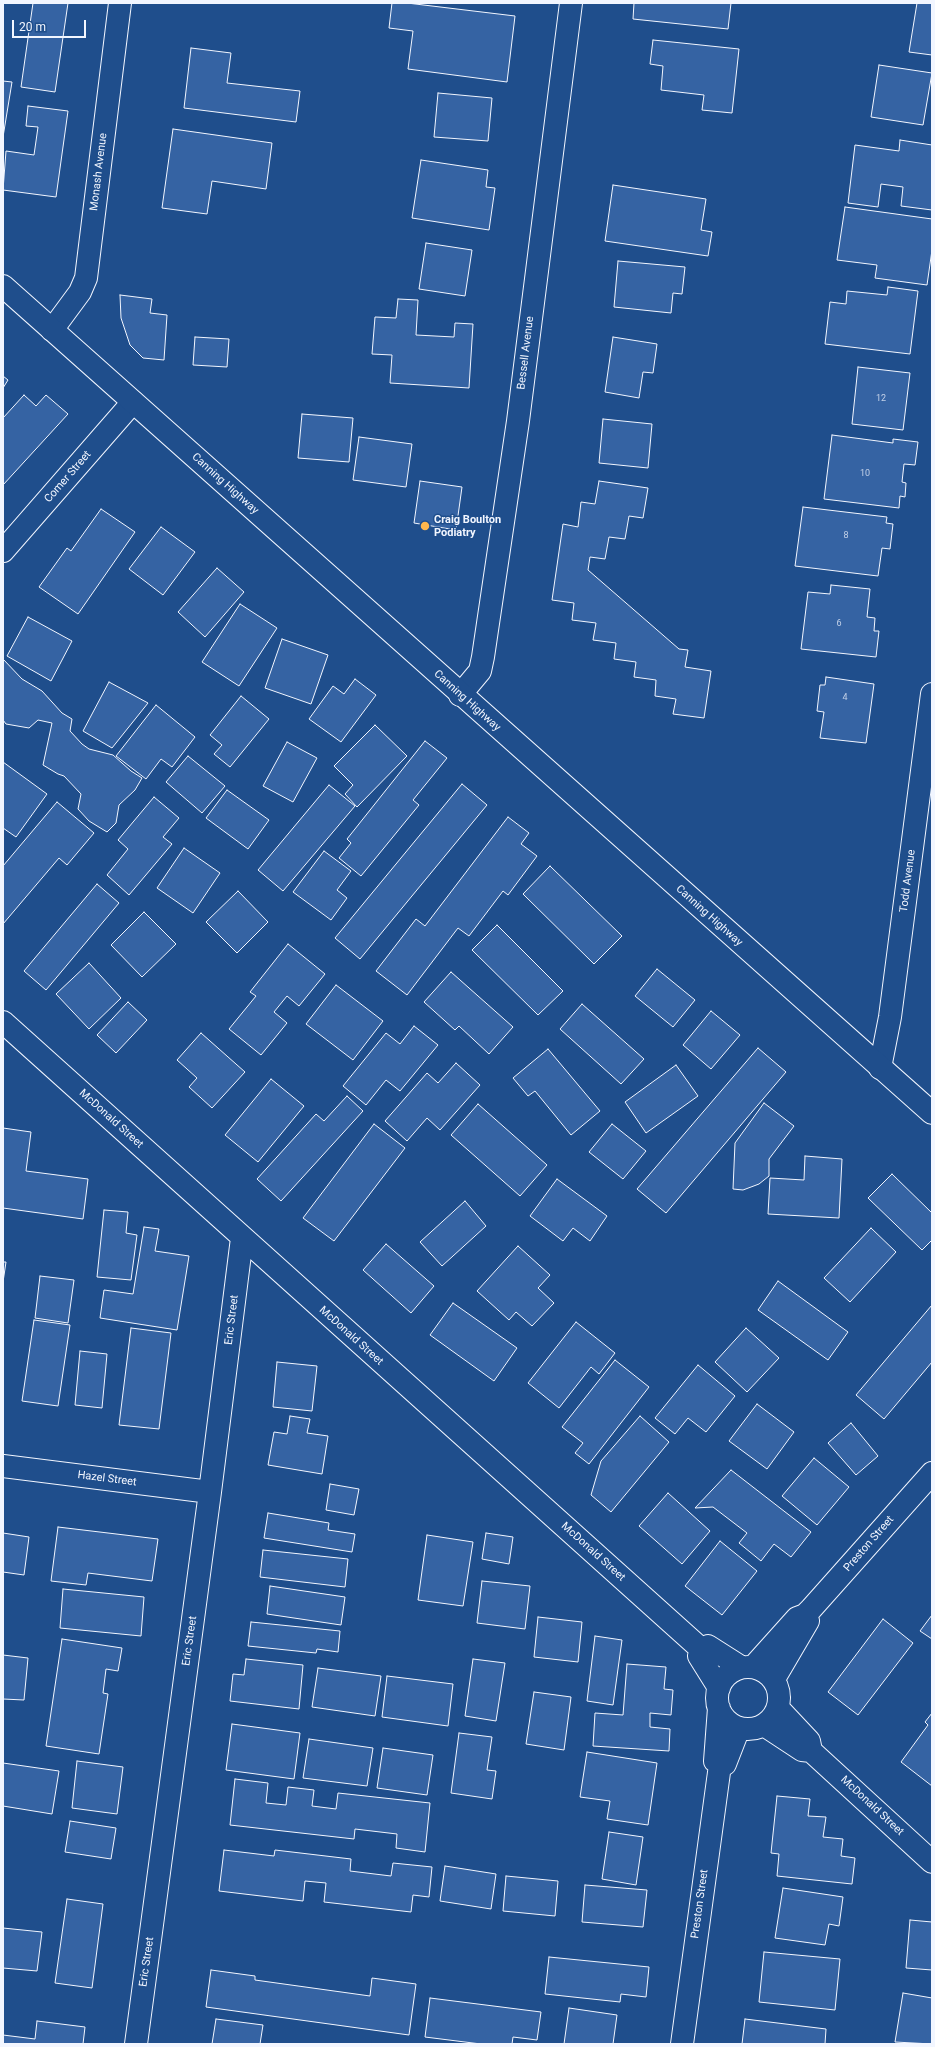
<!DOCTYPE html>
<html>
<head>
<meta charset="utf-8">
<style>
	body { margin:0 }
	#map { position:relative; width:935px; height:2047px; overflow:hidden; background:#1f4e8c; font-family:Roboto,sans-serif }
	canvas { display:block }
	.frame { position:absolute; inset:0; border:4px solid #f2f6ff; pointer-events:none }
	.scale { position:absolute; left:12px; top:20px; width:74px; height:18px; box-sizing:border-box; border:2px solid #f2f6ff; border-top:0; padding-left:5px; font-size:12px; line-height:14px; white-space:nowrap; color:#f2f6ff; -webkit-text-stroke:3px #1f4e8c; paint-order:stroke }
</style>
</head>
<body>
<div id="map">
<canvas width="935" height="2047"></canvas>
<div class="frame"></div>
<div class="scale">20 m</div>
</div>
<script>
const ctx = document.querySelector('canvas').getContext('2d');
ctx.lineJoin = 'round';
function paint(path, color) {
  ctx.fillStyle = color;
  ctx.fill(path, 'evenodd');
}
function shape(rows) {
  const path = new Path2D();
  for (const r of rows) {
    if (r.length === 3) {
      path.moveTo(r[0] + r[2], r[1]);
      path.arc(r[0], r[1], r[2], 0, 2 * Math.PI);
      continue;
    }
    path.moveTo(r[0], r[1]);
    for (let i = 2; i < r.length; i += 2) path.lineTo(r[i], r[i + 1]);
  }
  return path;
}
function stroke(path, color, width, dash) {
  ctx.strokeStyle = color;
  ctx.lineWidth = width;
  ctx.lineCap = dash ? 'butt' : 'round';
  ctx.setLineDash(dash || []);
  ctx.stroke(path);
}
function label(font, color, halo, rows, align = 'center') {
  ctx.font = font + ' Roboto,sans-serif';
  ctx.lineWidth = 3;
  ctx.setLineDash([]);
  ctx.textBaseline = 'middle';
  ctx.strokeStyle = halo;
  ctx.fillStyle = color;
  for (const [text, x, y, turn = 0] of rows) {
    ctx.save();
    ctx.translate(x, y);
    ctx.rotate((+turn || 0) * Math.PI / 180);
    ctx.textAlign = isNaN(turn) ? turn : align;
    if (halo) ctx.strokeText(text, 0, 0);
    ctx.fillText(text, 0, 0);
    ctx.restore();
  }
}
const building = shape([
	[33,3,68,3,55,92,21,87,33,3],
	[392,3,407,3,515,16,507,82,408,69,413,31,389,28,392,3],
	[634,3,731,3,728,29,633,19,634,3],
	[917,3,932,3,932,55,909,52,917,3],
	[653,40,739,49,732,113,702,110,704,95,661,90,663,66,650,64,653,40],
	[191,48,231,53,227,83,300,91,296,122,184,108,191,48],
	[879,65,932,73,923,125,871,117,879,65],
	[3,81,12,82,3,137,3,81],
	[438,93,492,98,488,141,434,137,438,93],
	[28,106,68,111,56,197,3,190,6,151,34,155,38,127,26,126,28,106],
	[173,129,272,143,266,189,212,181,207,214,162,208,173,129],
	[900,140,932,145,932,210,901,206,903,187,881,184,878,207,848,203,855,145,899,151,900,140],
	[421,160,488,170,486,187,495,188,489,230,412,218,421,160],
	[613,185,706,199,701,230,712,232,708,256,605,241,613,185],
	[845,207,932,219,932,250,927,285,875,278,877,265,837,260,845,207],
	[426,243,472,250,465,296,419,289,426,243],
	[618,261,685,267,682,294,673,293,671,313,614,307,618,261],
	[888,287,918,291,910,354,825,344,830,302,846,304,847,291,887,295,888,287],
	[120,295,152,299,150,313,167,315,164,360,143,358,130,345,121,318,120,295],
	[398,299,418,300,416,335,454,337,455,323,473,324,469,388,390,383,392,355,372,354,375,317,396,318,398,299],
	[195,337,229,339,227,367,193,365,195,337],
	[613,337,657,344,653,373,643,372,639,398,605,392,613,337],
	[858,367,910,373,903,430,852,424,858,367],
	[3,376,8,380,3,388,3,376],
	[24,395,36,406,46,395,68,414,3,485,3,418,24,395],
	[302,414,353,418,349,462,298,458,302,414],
	[603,419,652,424,648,468,599,463,603,419],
	[832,435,893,443,893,439,918,442,915,465,904,464,902,482,906,483,905,497,900,496,899,508,824,499,832,435],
	[359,437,412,444,406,487,353,480,359,437],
	[420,481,462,487,456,530,414,523,420,481],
	[599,481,648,488,643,518,629,516,625,539,609,537,605,559,590,557,588,570,679,649,688,650,685,667,711,671,704,718,673,714,676,699,655,696,656,680,634,677,636,662,614,659,616,643,593,640,596,623,572,620,574,603,552,600,563,524,578,527,581,502,595,504,599,481],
	[803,507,887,517,886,523,893,524,890,549,882,548,878,576,795,566,803,507],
	[101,509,135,532,78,614,39,587,67,548,71,551,101,509],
	[161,527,195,552,163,595,129,569,161,527],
	[217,568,244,592,205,637,178,612,217,568],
	[831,585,870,589,867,617,875,618,874,631,879,631,876,657,801,649,808,592,830,594,831,585],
	[240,604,277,628,239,686,202,662,240,604],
	[28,617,72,641,51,681,7,656,28,617],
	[282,639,328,655,311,704,265,688,282,639],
	[3,659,22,679,42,691,62,713,72,719,70,731,82,744,89,749,113,755,131,771,142,778,135,790,119,805,116,823,107,832,89,821,78,809,81,794,64,776,58,774,43,765,52,723,38,720,29,728,6,724,3,720,3,659],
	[826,677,874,684,866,743,820,738,824,712,817,711,820,685,825,685,826,677],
	[355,679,376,695,341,742,309,719,333,686,344,694,355,679],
	[109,682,148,703,112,748,83,731,109,682],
	[241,696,269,719,230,767,214,754,222,745,210,735,241,696],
	[156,705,195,737,172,767,161,759,146,779,116,756,156,705],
	[375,725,407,756,357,807,345,794,353,785,334,766,375,725],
	[425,741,447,758,413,800,419,805,361,876,339,858,351,843,347,839,425,741],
	[287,742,317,758,293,802,263,786,287,742],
	[188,756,225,786,202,813,166,782,188,756],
	[3,762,47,794,16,837,3,828,3,762],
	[462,784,487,805,360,959,335,938,462,784],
	[329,785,355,806,283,891,258,870,329,785],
	[227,790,269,820,248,849,206,818,227,790],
	[154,797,179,818,163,837,172,844,129,895,107,875,128,849,118,840,154,797],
	[57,802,94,833,67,865,59,858,3,924,3,866,57,802],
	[508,817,529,833,521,844,537,856,508,895,503,891,469,936,458,928,407,995,376,971,416,919,425,926,508,817],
	[184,848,220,873,193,913,157,888,184,848],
	[324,851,351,871,337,890,347,898,331,920,293,892,324,851],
	[550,866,622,936,594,964,523,894,550,866],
	[97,884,119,903,46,990,24,971,97,884],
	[238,891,268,922,237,953,206,922,238,891],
	[144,912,176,944,142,977,111,945,144,912],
	[497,925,563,991,538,1015,472,950,497,925],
	[288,944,325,974,299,1006,287,996,274,1012,287,1023,261,1055,229,1029,256,996,250,992,288,944],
	[89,963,121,998,89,1029,56,994,89,963],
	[657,969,695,1000,673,1027,635,996,657,969],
	[451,972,513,1027,489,1054,459,1026,455,1030,424,1002,451,972],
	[336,985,383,1021,353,1060,306,1024,336,985],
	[128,1002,147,1020,116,1053,97,1035,128,1002],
	[582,1004,644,1059,621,1084,560,1029,582,1004],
	[711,1011,740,1035,711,1069,683,1045,711,1011],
	[414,1026,438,1045,400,1091,386,1080,366,1105,343,1086,386,1033,400,1044,414,1026],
	[201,1033,245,1072,212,1108,189,1087,197,1078,177,1060,201,1033],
	[758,1048,786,1072,666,1213,637,1189,758,1048],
	[548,1049,600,1111,571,1135,535,1091,528,1096,513,1078,548,1049],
	[456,1063,480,1085,440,1130,427,1118,407,1141,385,1121,427,1073,438,1083,456,1063],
	[676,1065,698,1096,646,1133,625,1102,676,1065],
	[271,1079,304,1106,258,1162,225,1135,271,1079],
	[347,1096,363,1111,281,1201,257,1179,316,1114,324,1121,347,1096],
	[764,1103,794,1126,769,1159,769,1176,759,1184,743,1190,733,1189,735,1143,764,1103],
	[478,1104,547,1165,520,1196,451,1135,478,1104],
	[374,1124,405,1148,334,1241,303,1218,374,1124],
	[612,1124,646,1151,623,1179,589,1152,612,1124],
	[3,1128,31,1132,26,1171,88,1179,83,1219,3,1208,3,1128],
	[805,1156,842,1159,839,1218,768,1214,770,1178,804,1180,805,1156],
	[892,1174,932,1213,932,1240,922,1250,868,1198,892,1174],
	[557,1179,607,1216,590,1241,573,1228,563,1241,530,1216,557,1179],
	[465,1201,486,1226,442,1266,420,1242,465,1201],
	[104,1210,128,1212,126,1233,137,1235,131,1280,97,1277,104,1210],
	[144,1227,159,1229,155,1251,189,1256,177,1330,100,1318,104,1290,133,1294,144,1227],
	[871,1228,896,1252,850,1302,824,1278,871,1228],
	[386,1244,434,1286,411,1313,363,1270,386,1244],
	[518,1246,550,1275,538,1288,554,1303,532,1326,516,1312,509,1320,477,1291,518,1246],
	[3,1262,6,1262,3,1282,3,1262],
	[40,1276,74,1280,68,1323,35,1318,40,1276],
	[778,1281,848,1332,828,1360,758,1310,778,1281],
	[453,1303,517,1348,494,1381,430,1335,453,1303],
	[932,1305,932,1362,884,1419,856,1395,932,1305],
	[34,1320,70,1325,58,1406,22,1401,34,1320],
	[576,1322,615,1353,599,1374,591,1367,559,1408,528,1383,576,1322],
	[131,1328,171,1333,159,1429,119,1425,131,1328],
	[746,1328,779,1358,747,1392,715,1362,746,1328],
	[80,1351,107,1354,102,1408,75,1405,80,1351],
	[615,1360,649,1387,589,1464,575,1453,583,1443,562,1427,615,1360],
	[277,1362,317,1366,312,1411,273,1407,277,1362],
	[698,1365,735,1396,706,1432,688,1418,675,1434,655,1418,698,1365],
	[757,1404,794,1432,767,1469,729,1441,757,1404],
	[290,1416,310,1419,307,1433,328,1436,322,1474,268,1465,274,1432,287,1434,290,1416],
	[640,1416,669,1442,611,1512,591,1495,601,1461,640,1416],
	[851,1423,878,1456,856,1475,828,1443,851,1423],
	[814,1458,849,1487,817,1525,782,1496,814,1458],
	[731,1470,811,1532,791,1557,774,1544,761,1561,739,1543,747,1533,713,1507,695,1508,731,1470],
	[330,1484,359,1489,354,1515,326,1510,330,1484],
	[668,1493,710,1531,682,1564,639,1526,668,1493],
	[268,1513,329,1523,328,1530,355,1534,352,1552,264,1538,268,1513],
	[58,1527,158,1539,152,1581,88,1573,86,1585,51,1581,58,1527],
	[3,1533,29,1537,24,1575,3,1572,3,1533],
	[486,1533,513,1537,509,1564,482,1559,486,1533],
	[427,1535,473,1542,463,1606,418,1600,427,1535],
	[720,1541,757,1571,722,1615,685,1586,720,1541],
	[263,1550,348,1559,345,1587,260,1577,263,1550],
	[482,1581,530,1586,525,1629,477,1623,482,1581],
	[270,1586,345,1597,341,1625,267,1614,270,1586],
	[63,1589,144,1597,141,1636,60,1628,63,1589],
	[932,1615,932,1639,920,1631,932,1615],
	[538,1617,582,1622,578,1662,534,1657,538,1617],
	[883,1619,913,1643,858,1715,828,1692,883,1619],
	[251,1622,340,1631,338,1652,317,1649,316,1653,248,1646,251,1622],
	[595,1636,622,1640,613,1705,587,1701,595,1636],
	[62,1639,122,1648,118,1671,106,1669,103,1693,108,1694,99,1754,46,1746,62,1639],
	[3,1655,28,1658,24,1700,3,1699,3,1655],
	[246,1659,303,1665,299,1709,230,1701,233,1674,244,1675,246,1659],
	[473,1659,505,1663,496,1721,465,1716,473,1659],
	[627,1664,666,1667,664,1689,673,1690,671,1715,650,1713,650,1727,670,1729,669,1751,593,1746,595,1713,623,1715,627,1664],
	[318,1668,381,1676,375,1716,312,1707,318,1668],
	[387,1676,453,1684,448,1726,382,1717,387,1676],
	[534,1692,571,1697,564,1750,526,1744,534,1692],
	[932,1713,932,1786,901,1762,928,1725,925,1722,932,1713],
	[232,1724,300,1733,294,1779,226,1770,232,1724],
	[459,1733,492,1737,487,1770,496,1771,492,1799,451,1793,459,1733],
	[309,1739,373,1748,367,1786,303,1778,309,1739],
	[383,1748,433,1755,427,1795,377,1788,383,1748],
	[587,1752,657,1763,648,1825,607,1819,610,1801,580,1797,587,1752],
	[77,1761,123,1767,117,1814,72,1808,77,1761],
	[3,1763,59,1771,52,1814,3,1806,3,1763],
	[235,1779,268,1783,266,1803,286,1805,288,1787,314,1790,312,1806,336,1809,338,1793,430,1803,425,1852,396,1848,397,1834,355,1829,354,1839,230,1825,235,1779],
	[777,1796,810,1799,808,1816,826,1817,823,1837,843,1839,841,1856,855,1858,852,1884,777,1876,779,1854,771,1853,777,1796],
	[70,1821,116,1828,111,1859,65,1852,70,1821],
	[609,1832,643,1837,636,1885,602,1879,609,1832],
	[224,1850,274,1856,275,1850,351,1859,350,1871,391,1876,393,1863,432,1867,429,1897,413,1895,411,1912,324,1902,326,1883,305,1881,303,1901,219,1891,224,1850],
	[445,1866,496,1874,491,1909,440,1901,445,1866],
	[506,1876,558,1881,555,1916,503,1911,506,1876],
	[585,1885,647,1890,643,1927,582,1922,585,1885],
	[783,1888,843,1897,839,1926,829,1924,825,1945,775,1938,783,1888],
	[67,1899,103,1904,92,1988,55,1983,67,1899],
	[910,1920,932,1922,932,1970,906,1968,910,1920],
	[3,1928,42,1932,37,1971,3,1968,3,1928],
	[764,1952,840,1959,835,2010,759,2002,764,1952],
	[549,1957,649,1967,646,1997,621,1994,620,2002,545,1994,549,1957],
	[211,1970,255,1976,255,1980,370,1996,372,1978,416,1984,409,2035,206,2007,211,1970],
	[903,1993,932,1998,932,2044,895,2042,903,1993],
	[430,1998,541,2012,537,2040,513,2037,512,2044,481,2044,425,2037,430,1998],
	[569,2008,617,2015,613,2044,564,2044,569,2008],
	[216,2019,263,2025,260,2044,212,2044,216,2019],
	[745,2019,826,2029,825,2044,742,2044,745,2019],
	[37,2021,85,2027,83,2044,3,2044,3,2035,35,2039,37,2021]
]);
paint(building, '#3563a3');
stroke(building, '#f2f6ff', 1);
const minor = shape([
	[52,330,80,292,86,278,120,3],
	[3,551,133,402],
	[460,695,480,671,483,657,518,421,571,3],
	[3,1022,701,1649],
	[880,1068,890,1017,932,694],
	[3,1466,210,1492],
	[701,1649,708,1646,741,1667],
	[701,1649,699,1656,719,1688],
	[748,1698,31],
	[753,1667,797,1618,805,1615,811,1609,932,1473],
	[774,1679,808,1621,807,1618],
	[719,1708,715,1761,720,1765],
	[778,1708,809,1741,811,1751,932,1862],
	[764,1725,802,1750,811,1751],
	[720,1765,725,1764,739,1728],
	[136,2044,210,1492,242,1238],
	[682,2044,720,1765]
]);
const trunk = shape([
	[3,286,932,1113]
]);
stroke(minor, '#f2f6ff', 24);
stroke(trunk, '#f2f6ff', 24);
stroke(minor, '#1f4e8c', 22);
stroke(trunk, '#1f4e8c', 22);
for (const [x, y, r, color] of [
	[425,526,5,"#ffb74d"]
]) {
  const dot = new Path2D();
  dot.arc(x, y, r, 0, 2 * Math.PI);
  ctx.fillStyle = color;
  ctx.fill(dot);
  stroke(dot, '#1f4e8c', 1.5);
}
label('9px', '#c3d1e8', null, [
	["12",881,399],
	["10",865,474],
	["8",846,536],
	["6",839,624],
	["4",845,698]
]);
label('11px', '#f2f6ff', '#1f4e8c', [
	["Monash Avenue",99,172,-83],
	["Bessell Avenue",526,353,-83],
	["Comer Street",68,477,-49],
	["Canning Highway",225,484,42],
	["Canning Highway",467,701,42],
	["Todd Avenue",908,881,-83],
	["Canning Highway",709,916,42],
	["McDonald Street",111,1119,42],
	["Eric Street",232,1320,-83],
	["McDonald Street",351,1336,42],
	["Hazel Street",107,1479,7],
	["Preston Street",869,1544,-49],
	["McDonald Street",593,1552,42],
	["Eric Street",190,1641,-82],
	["McDonald Street",872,1806,43],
	["Preston Street",700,1904,-82],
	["Eric Street",147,1962,-82]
]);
label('bold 11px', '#f2f6ff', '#1f4e8c', [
	["Craig Boulton",434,520],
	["Podiatry",434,533]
], 'left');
</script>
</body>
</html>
